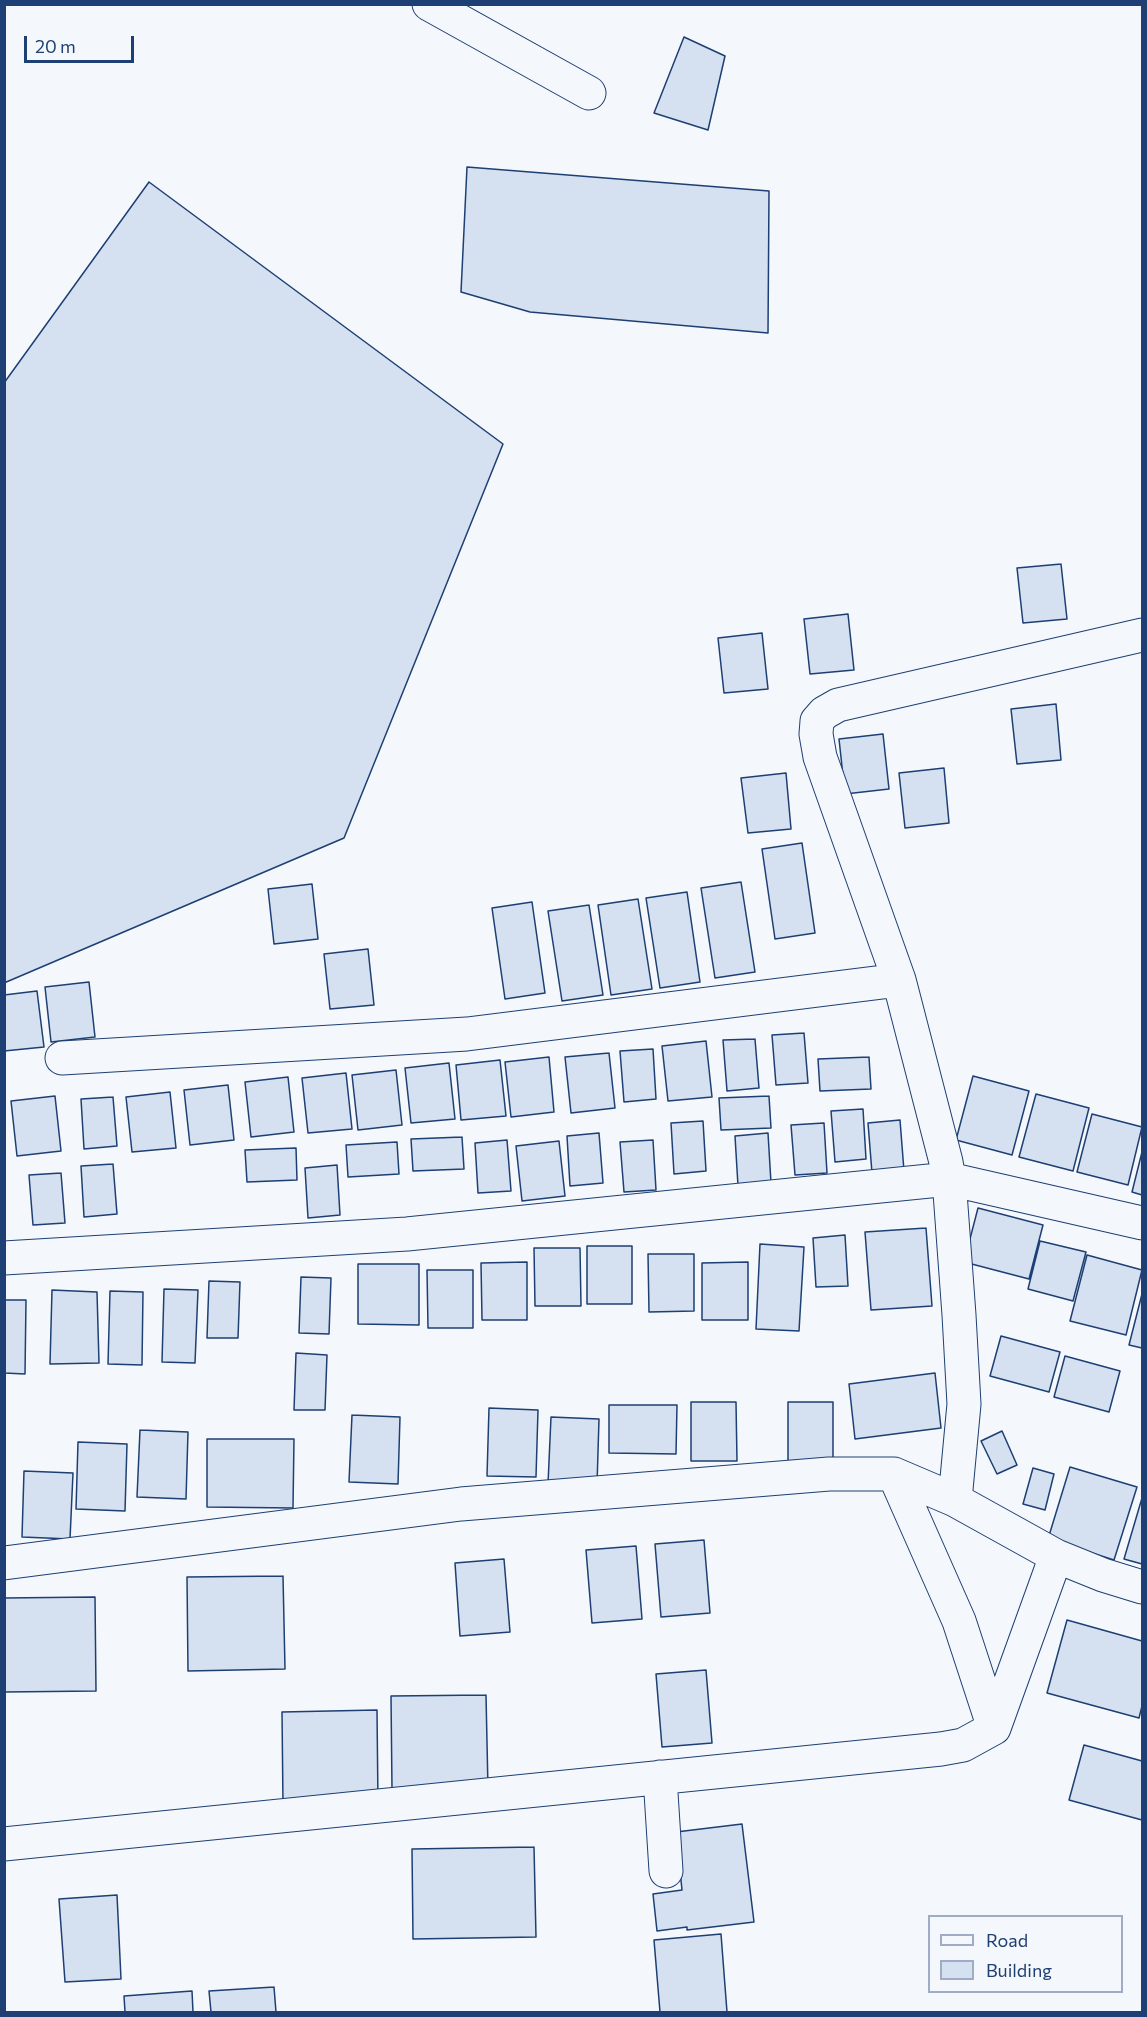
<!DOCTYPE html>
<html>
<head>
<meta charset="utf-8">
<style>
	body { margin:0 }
	#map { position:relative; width:1147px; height:2017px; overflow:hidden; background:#f4f7fb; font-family:Commissioner,sans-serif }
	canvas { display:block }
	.frame { position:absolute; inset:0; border:6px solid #1d3f73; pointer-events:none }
	.legend { position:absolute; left:928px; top:1915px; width:195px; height:78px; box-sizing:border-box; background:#f4f7fb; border:2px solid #9eadc5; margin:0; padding:8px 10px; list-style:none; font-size:18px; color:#1d3f73 }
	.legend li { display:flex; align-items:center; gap:12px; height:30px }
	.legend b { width:30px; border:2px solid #9eadc5 }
	.scale { position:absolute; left:24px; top:36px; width:110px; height:27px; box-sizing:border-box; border:3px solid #1d3f73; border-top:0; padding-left:8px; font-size:18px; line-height:21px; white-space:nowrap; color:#1d3f73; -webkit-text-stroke:4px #f4f7fb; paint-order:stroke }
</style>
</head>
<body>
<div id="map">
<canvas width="1147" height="2017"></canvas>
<div class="frame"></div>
<ul class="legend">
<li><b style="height:8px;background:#f4f7fb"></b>Road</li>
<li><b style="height:16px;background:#d5e0f0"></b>Building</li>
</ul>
<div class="scale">20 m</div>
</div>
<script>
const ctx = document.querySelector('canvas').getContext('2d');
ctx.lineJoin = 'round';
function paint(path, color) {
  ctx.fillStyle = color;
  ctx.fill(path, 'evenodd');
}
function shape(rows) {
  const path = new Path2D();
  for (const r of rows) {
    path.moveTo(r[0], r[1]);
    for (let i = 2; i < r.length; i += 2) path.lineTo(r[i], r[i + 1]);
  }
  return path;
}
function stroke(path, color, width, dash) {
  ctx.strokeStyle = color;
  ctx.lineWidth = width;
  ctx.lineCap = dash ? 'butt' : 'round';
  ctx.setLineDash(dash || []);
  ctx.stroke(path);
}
const building = shape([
	[684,37,725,56,708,130,654,113,684,37],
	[467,167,769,191,768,333,530,312,461,292,467,167],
	[149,182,503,444,344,838,4,983,4,383,149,182],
	[1061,564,1067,619,1023,623,1017,568,1061,564],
	[848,614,854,670,810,674,804,619,848,614],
	[762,633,768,689,724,693,718,638,762,633],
	[1056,704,1061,760,1017,764,1011,709,1056,704],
	[883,734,889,789,845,794,839,739,883,734],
	[944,768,949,823,905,828,899,773,944,768],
	[786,773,791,829,748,833,741,778,786,773],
	[802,843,815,933,775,939,762,849,802,843],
	[741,882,755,972,715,978,701,888,741,882],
	[312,884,318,939,274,944,268,889,312,884],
	[687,892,700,982,660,988,646,898,687,892],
	[638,899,652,989,611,995,598,905,638,899],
	[532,902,545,993,505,999,492,908,532,902],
	[589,905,603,995,562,1001,548,911,589,905],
	[368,949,374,1005,330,1009,324,954,368,949],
	[89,982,95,1037,51,1042,45,987,89,982],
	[37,991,44,1047,4,1051,4,995,37,991],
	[804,1033,808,1083,776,1085,772,1035,804,1033],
	[755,1039,759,1088,727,1091,723,1040,755,1039],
	[706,1041,712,1097,668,1101,662,1046,706,1041],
	[653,1049,656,1099,624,1102,620,1051,653,1049],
	[609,1053,615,1108,571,1113,565,1057,609,1053],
	[549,1057,554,1112,511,1117,505,1062,549,1057],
	[869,1057,871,1089,820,1091,818,1059,869,1057],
	[500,1060,506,1116,461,1120,456,1065,500,1060],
	[449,1063,455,1119,411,1123,405,1068,449,1063],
	[396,1070,402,1125,358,1130,352,1075,396,1070],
	[346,1073,352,1129,308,1133,302,1078,346,1073],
	[973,1076,1029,1091,1012,1155,956,1140,973,1076],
	[288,1077,294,1132,251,1137,245,1082,288,1077],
	[228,1085,234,1140,190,1145,184,1090,228,1085],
	[170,1092,176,1148,132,1152,126,1097,170,1092],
	[1036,1094,1089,1108,1073,1171,1019,1157,1036,1094],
	[55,1096,61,1151,17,1156,11,1101,55,1096],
	[769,1096,771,1128,721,1130,719,1098,769,1096],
	[113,1097,117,1146,84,1149,81,1099,113,1097],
	[863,1109,866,1159,835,1162,831,1111,863,1109],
	[1092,1114,1142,1127,1128,1185,1077,1172,1092,1114],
	[900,1120,904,1171,872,1173,868,1123,900,1120],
	[703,1121,706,1171,674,1174,671,1123,703,1121],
	[824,1123,827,1173,795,1175,791,1125,824,1123],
	[599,1133,603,1183,570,1186,567,1136,599,1133],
	[768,1133,771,1183,738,1186,735,1136,768,1133],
	[462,1137,464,1169,413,1171,411,1139,462,1137],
	[507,1140,511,1191,478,1193,475,1143,507,1140],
	[653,1140,656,1190,624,1192,620,1142,653,1140],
	[559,1141,565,1196,522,1201,516,1146,559,1141],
	[397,1142,399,1174,348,1177,346,1145,397,1142],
	[296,1148,297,1180,247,1182,245,1150,296,1148],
	[1142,1152,1142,1195,1132,1192,1142,1152],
	[113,1164,117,1214,84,1217,81,1166,113,1164],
	[337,1165,340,1215,308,1218,305,1168,337,1165],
	[61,1173,65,1223,33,1225,29,1175,61,1173],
	[978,1208,1043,1225,1029,1279,964,1262,978,1208],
	[926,1228,932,1306,871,1310,865,1232,926,1228],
	[845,1235,848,1286,816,1287,813,1238,845,1235],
	[1040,1241,1086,1252,1073,1301,1028,1289,1040,1241],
	[760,1244,804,1247,799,1331,756,1329,760,1244],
	[587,1246,632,1246,632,1304,587,1304,587,1246],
	[534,1248,580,1248,581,1306,535,1306,534,1248],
	[648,1254,694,1254,694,1311,649,1312,648,1254],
	[1087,1255,1142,1270,1126,1335,1070,1321,1087,1255],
	[527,1262,527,1320,482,1320,481,1263,527,1262],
	[748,1262,748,1320,702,1320,702,1263,748,1262],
	[358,1264,419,1264,419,1325,358,1324,358,1264],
	[427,1270,473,1270,473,1328,428,1328,427,1270],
	[301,1277,331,1278,329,1334,299,1333,301,1277],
	[209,1281,240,1282,238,1338,207,1338,209,1281],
	[164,1289,198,1290,195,1363,162,1362,164,1289],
	[52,1290,97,1292,99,1363,50,1364,52,1290],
	[110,1291,143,1292,142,1365,108,1364,110,1291],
	[1142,1294,1142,1348,1129,1345,1142,1294],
	[4,1300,26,1300,25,1374,4,1373,4,1300],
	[1001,1336,1060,1352,1049,1392,990,1376,1001,1336],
	[296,1353,327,1355,325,1410,294,1410,296,1353],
	[1065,1356,1120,1371,1109,1412,1054,1397,1065,1356],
	[935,1373,941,1428,855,1439,849,1384,935,1373],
	[691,1402,736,1402,737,1461,691,1461,691,1402],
	[788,1402,833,1402,833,1461,788,1461,788,1402],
	[609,1405,677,1405,676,1454,609,1453,609,1405],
	[489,1408,538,1410,536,1477,487,1476,489,1408],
	[352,1415,400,1417,398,1484,349,1482,352,1415],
	[551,1417,599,1419,597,1485,548,1484,551,1417],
	[140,1430,188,1432,186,1499,137,1497,140,1430],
	[1002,1431,1017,1465,997,1474,981,1441,1002,1431],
	[207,1439,294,1439,293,1508,207,1507,207,1439],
	[78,1442,127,1444,125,1511,76,1509,78,1442],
	[1070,1467,1137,1487,1114,1560,1048,1539,1070,1467],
	[1033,1468,1054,1474,1045,1510,1023,1504,1033,1468],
	[24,1471,73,1473,70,1539,22,1537,24,1471],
	[1142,1498,1142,1564,1124,1559,1142,1498],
	[704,1540,710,1613,661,1617,655,1544,704,1540],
	[636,1546,642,1619,592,1623,586,1550,636,1546],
	[504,1559,510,1632,460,1636,455,1563,504,1559],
	[283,1576,285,1669,188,1671,187,1577,283,1576],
	[95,1597,96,1691,4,1692,4,1598,95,1597],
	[1067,1620,1142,1641,1142,1706,1139,1718,1047,1693,1067,1620],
	[706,1670,712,1743,662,1747,656,1674,706,1670],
	[486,1695,488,1789,392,1790,391,1696,486,1695],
	[377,1710,378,1804,283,1805,282,1712,377,1710],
	[1084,1745,1142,1761,1142,1820,1069,1800,1084,1745],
	[742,1824,754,1922,687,1930,687,1927,657,1931,653,1894,682,1890,676,1832,742,1824],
	[534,1847,536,1937,413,1939,412,1849,534,1847],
	[117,1895,121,1979,65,1982,59,1899,117,1895],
	[721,1934,727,2012,660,2012,654,1940,721,1934],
	[274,1987,276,2012,211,2012,209,1991,274,1987],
	[192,1991,193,2012,125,2012,124,1996,192,1991]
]);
paint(building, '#d5e0f0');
stroke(building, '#1d3f73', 1.5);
const minor = shape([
	[429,4,589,93],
	[899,980,820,757,816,734,817,721,824,713,838,705,1142,635],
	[62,1058,467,1034,899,980,946,1162,949,1179,959,1315,964,1404,955,1500],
	[4,1258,407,1234,949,1179,1142,1223],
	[4,1563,461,1504,829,1474,894,1474,955,1500,1056,1556,1103,1575,1142,1587],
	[994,1728,1056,1556],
	[660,1777,666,1871],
	[4,1844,941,1749,963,1745,994,1728,959,1621,894,1474]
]);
stroke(minor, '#1d3f73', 35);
stroke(minor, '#f4f7fb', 33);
</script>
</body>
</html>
